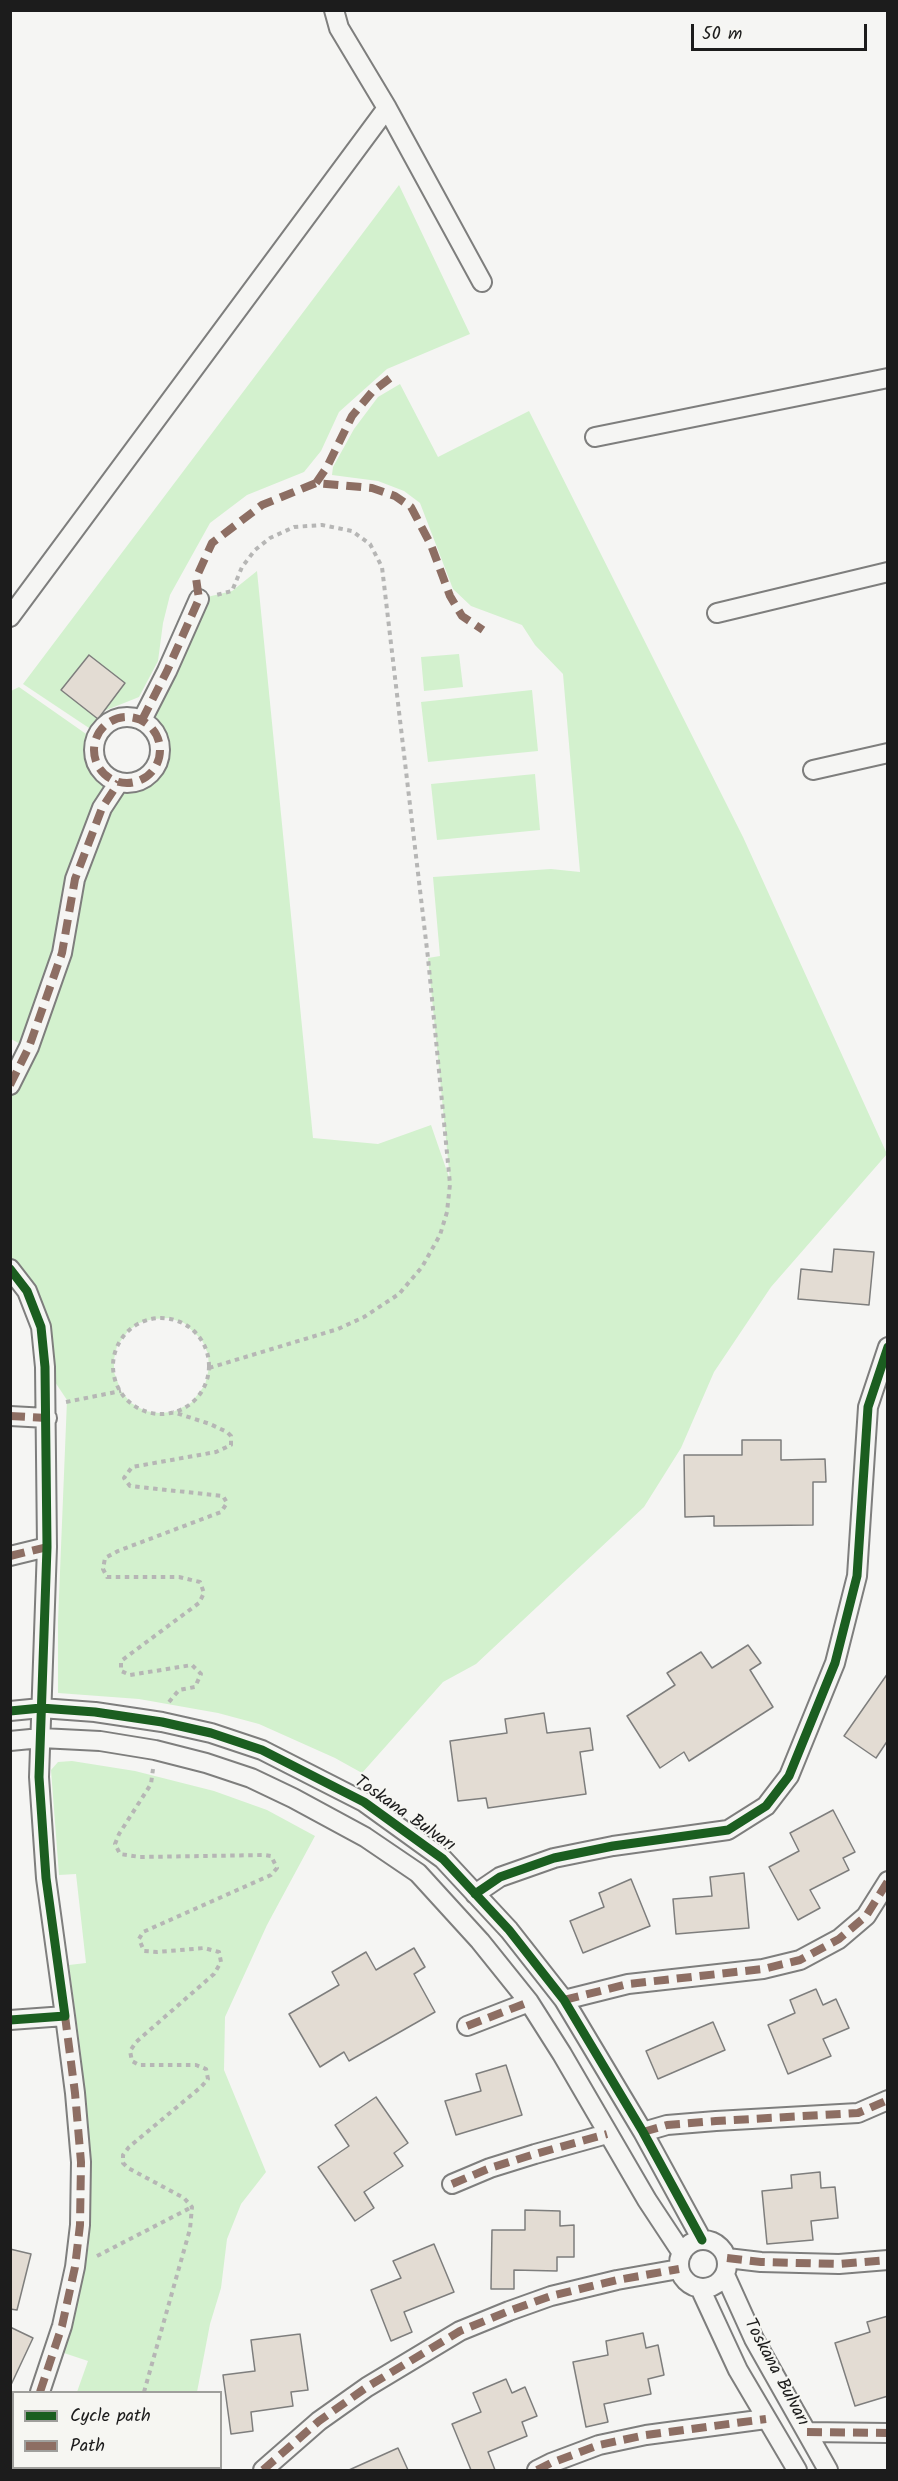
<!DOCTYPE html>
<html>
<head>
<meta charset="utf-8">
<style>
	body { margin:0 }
	#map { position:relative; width:898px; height:2481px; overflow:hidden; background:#f5f5f3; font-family:Kalam,sans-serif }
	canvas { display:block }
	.frame { position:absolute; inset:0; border:12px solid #1c1c1c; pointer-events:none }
	.legend { position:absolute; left:12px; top:2391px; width:210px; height:78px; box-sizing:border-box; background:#f6f6f2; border:2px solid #9f9f9c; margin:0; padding:8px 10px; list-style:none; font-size:18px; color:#1c1c1c }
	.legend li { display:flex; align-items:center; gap:12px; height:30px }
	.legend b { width:30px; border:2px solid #9f9f9c }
	.scale { position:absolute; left:691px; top:24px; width:176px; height:27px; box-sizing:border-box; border:3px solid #1c1c1c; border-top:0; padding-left:8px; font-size:18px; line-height:21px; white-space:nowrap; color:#1c1c1c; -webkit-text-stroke:4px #f6f6f2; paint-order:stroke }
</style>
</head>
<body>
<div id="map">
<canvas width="898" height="2481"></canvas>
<div class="frame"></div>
<ul class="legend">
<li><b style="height:8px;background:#1b5e20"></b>Cycle path</li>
<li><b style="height:8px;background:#8d6e63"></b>Path</li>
</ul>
<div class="scale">50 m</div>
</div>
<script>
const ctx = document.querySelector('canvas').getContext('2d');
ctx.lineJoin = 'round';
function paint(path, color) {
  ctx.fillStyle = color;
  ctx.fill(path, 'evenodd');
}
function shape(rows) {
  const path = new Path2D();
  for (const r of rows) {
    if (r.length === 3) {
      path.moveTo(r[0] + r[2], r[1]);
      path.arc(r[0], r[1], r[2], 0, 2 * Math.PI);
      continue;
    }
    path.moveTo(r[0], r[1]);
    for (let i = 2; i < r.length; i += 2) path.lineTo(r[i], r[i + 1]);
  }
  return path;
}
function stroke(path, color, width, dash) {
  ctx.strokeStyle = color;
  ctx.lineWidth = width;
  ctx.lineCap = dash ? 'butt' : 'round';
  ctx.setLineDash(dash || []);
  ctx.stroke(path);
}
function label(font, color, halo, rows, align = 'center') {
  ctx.font = font + ' Kalam,sans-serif';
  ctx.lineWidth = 4.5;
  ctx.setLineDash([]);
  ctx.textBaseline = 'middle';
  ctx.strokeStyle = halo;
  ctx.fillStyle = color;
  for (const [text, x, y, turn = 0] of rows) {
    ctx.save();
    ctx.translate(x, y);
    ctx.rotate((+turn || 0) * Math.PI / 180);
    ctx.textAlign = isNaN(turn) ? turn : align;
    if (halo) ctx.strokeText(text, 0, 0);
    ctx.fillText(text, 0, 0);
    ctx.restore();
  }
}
paint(shape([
	[399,185,470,334,387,369,339,412,321,451,304,472,247,495,210,523,170,595,163,623,158,661,139,697,104,711,89,728,23,684],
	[400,384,438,457,529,411,743,837,887,1154,771,1287,714,1372,681,1448,644,1507,476,1664,443,1682,362,1773,335,1758,259,1724,218,1713,139,1699,58,1693,58,1621,67,1400,45,1367,41,1327,11,1269,10,1085,28,1048,11,1039,11,691,19,687,89,736,87,752,93,774,102,782,105,791,119,782,130,783,141,780,150,774,160,755,157,735,142,720,199,599,232,591,257,571,313,1138,378,1144,431,1125,450,1180,428,958,440,956,433,877,551,869,580,872,563,674,535,645,522,625,471,606,453,589,420,503,404,491,378,481,332,475,333,467,354,429,378,397],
	[169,1318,184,1323,202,1340,208,1354,209,1368,205,1385,191,1403,173,1412,159,1413,145,1411,131,1403,121,1391,114,1372,114,1359,117,1346,128,1331,139,1323,153,1319],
	[459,654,463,687,424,691,421,657],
	[532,690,538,751,428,762,421,702],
	[535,774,540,830,437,840,431,784],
	[72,1761,135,1771,214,1791,267,1810,315,1836,267,1925,225,2017,224,2070,266,2172,241,2204,227,2239,221,2288,210,2324,197,2392,77,2392,88,2361,64,2353,89,2245,81,2054,69,1965,86,1963,76,1874,59,1875,51,1770,58,1762],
	[51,2468,179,2468,178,2470,50,2470]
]), '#d3f1ce');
const building = shape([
	[89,655,125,683,98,719,61,690,89,655],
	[834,1249,874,1252,869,1305,798,1299,801,1269,832,1272,834,1249],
	[742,1440,781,1440,781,1460,825,1459,826,1482,813,1482,813,1525,714,1526,714,1516,685,1517,684,1455,742,1455,742,1440],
	[748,1645,761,1663,750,1670,773,1707,689,1761,684,1752,660,1768,627,1716,675,1685,667,1673,701,1652,712,1668,748,1645],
	[888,1673,888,1740,876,1758,844,1736,888,1673],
	[544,1713,547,1733,590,1728,593,1750,580,1752,586,1794,488,1808,486,1798,458,1801,450,1741,507,1733,505,1719,544,1713],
	[833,1810,855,1852,843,1858,849,1870,810,1890,820,1908,798,1920,769,1867,799,1851,790,1833,833,1810],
	[744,1873,749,1928,676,1934,673,1899,712,1896,710,1877,744,1873],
	[631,1879,650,1926,583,1953,570,1921,604,1907,599,1893,631,1879],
	[414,1948,425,1967,414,1974,435,2012,349,2061,344,2052,320,2067,289,2014,339,1985,332,1972,366,1952,376,1970,414,1948],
	[816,1989,823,2005,836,1999,849,2028,823,2039,831,2056,788,2074,768,2025,795,2013,790,2000,816,1989],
	[713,2022,725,2050,658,2079,646,2051,713,2022],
	[506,2065,522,2115,456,2135,445,2101,481,2091,476,2074,506,2065],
	[376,2097,408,2143,394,2153,403,2166,364,2192,374,2208,355,2221,318,2167,349,2146,335,2125,376,2097],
	[820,2172,821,2188,835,2187,838,2218,811,2221,813,2240,767,2244,762,2191,792,2188,791,2175,820,2172],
	[525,2210,560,2211,560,2226,574,2225,574,2257,557,2257,557,2271,514,2270,514,2289,491,2289,492,2230,525,2230,525,2210],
	[434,2244,454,2292,404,2312,412,2332,391,2341,371,2290,401,2278,393,2261,434,2244],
	[10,2249,31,2254,17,2310,10,2309,10,2249],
	[888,2316,888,2396,855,2406,835,2343,870,2332,867,2322,888,2316],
	[10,2327,33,2338,10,2387,10,2327],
	[643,2333,646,2348,658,2345,664,2375,648,2379,651,2394,604,2404,608,2422,586,2427,573,2362,608,2355,606,2341,643,2333],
	[300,2334,308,2390,291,2392,293,2406,251,2412,253,2431,231,2434,223,2375,255,2371,251,2340,300,2334],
	[506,2379,512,2393,525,2387,537,2416,522,2422,527,2436,488,2452,495,2470,471,2470,452,2424,481,2412,473,2393,506,2379],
	[398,2448,408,2470,349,2470,398,2448]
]);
paint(building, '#e3dcd3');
stroke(building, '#7e7e7d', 1.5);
const street = shape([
	[334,10,339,28,387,108,482,282],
	[595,437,888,378],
	[717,613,888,572],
	[10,617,387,108],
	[127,750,33],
	[142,720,167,671,199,599],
	[813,770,888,753],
	[10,1085,29,1047,62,953,75,879,102,808,119,782],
	[10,1269,27,1291,41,1327,45,1367,47,1547,39,1777,46,1878,65,2016,10,2020],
	[10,1416,47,1418],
	[10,1556,47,1547],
	[10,1711,41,1708,95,1712,162,1722,211,1733,262,1750,364,1802,443,1859,509,1930,564,2000,643,2132,702,2240],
	[10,1741,41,1738,100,1741,155,1750,206,1763,251,1778,293,1798,365,1837,418,1873,480,1941,529,2002,562,2054,647,2200,682,2253],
	[475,1894,500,1877,554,1858,613,1846,728,1830,766,1806,789,1776,835,1663,857,1576,868,1407,888,1347],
	[564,2000,628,1984,763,1969,800,1960,839,1939,866,1916,888,1881],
	[467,2026,529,2002],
	[643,2132,667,2125,716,2121,858,2113,888,2100],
	[452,2184,490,2168,535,2154,607,2134],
	[703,2264,24],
	[727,2258,761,2262,839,2264,888,2260],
	[725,2275,754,2339,828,2470],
	[700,2288,738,2370,797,2470],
	[40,2392,62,2326,75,2267,80,2225,81,2162,75,2093,65,2016],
	[807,2432,888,2433],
	[15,2470,16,2468],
	[263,2470,319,2421,367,2387,460,2331,509,2311,551,2296,617,2280,679,2269],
	[537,2470,551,2463,599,2445,646,2435,766,2419]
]);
stroke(street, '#7e7e7d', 22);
stroke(shape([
	[161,1366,48],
	[209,1368,338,1329,364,1317,399,1294,422,1267,440,1235,447,1212,450,1184,428,958,382,567,370,544,352,531,322,525,294,527,270,538,255,550,242,567,232,591,216,595],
	[66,1402,121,1391],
	[169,1702,179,1690,195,1687,201,1674,192,1665,130,1675,121,1671,121,1661,199,1603,204,1593,200,1582,179,1577,107,1577,103,1569,105,1558,118,1551,221,1512,227,1503,223,1496,130,1486,124,1478,132,1467,216,1452,231,1445,231,1436,227,1432,210,1424,173,1412],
	[97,2256,192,2207],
	[144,2392,190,2229,192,2207,184,2198,128,2168,123,2163,123,2155,129,2147,201,2087,208,2079,206,2069,196,2065,139,2065,132,2061,130,2051,136,2042,214,1974,221,1962,219,1952,204,1948,157,1952,144,1951,139,1939,143,1932,271,1875,277,1868,271,1856,265,1855,140,1857,120,1854,115,1844,119,1834,151,1784,153,1769],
	[123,2470,123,2468]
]), '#b6b6b5', 4, [4.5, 4.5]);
stroke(street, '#f5f5f3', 18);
stroke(shape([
	[316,483,327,467,352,416,372,392,394,375],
	[127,750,33],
	[142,720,167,671,199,599,196,578,212,543,262,505,316,483,372,488,395,496,411,507,431,545,450,596,462,616,483,630],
	[10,1085,29,1047,62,953,75,879,102,808,119,782],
	[10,1416,47,1418],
	[10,1556,47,1547],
	[564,2000,628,1984,763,1969,800,1960,839,1939,866,1916,888,1881],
	[467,2026,529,2002],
	[643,2132,667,2125,716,2121,858,2113,888,2100],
	[452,2184,490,2168,535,2154,607,2134],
	[727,2258,761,2262,839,2264,888,2260],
	[40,2392,62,2326,75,2267,80,2225,81,2162,75,2093,65,2016],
	[807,2432,888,2433],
	[15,2470,16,2468],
	[263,2470,319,2421,367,2387,460,2331,509,2311,551,2296,617,2280,679,2269],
	[537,2470,551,2463,599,2445,646,2435,766,2419]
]), '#8d6e63', 8, [15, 8]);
stroke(shape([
	[10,1269,27,1291,41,1327,45,1367,47,1547,39,1777,46,1878,65,2016,10,2020],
	[10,1711,41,1708,95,1712,162,1722,211,1733,262,1750,364,1802,443,1859,509,1930,564,2000,643,2132,702,2240],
	[475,1894,500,1877,554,1858,613,1846,728,1830,766,1806,789,1776,835,1663,857,1576,868,1407,888,1347]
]), '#1b5e20', 9);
label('18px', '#1c1c1c', '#f6f6f2', [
	["Toskana Bulvarı",404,1815,35],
	["Toskana Bulvarı",775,2373,62]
]);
</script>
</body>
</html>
